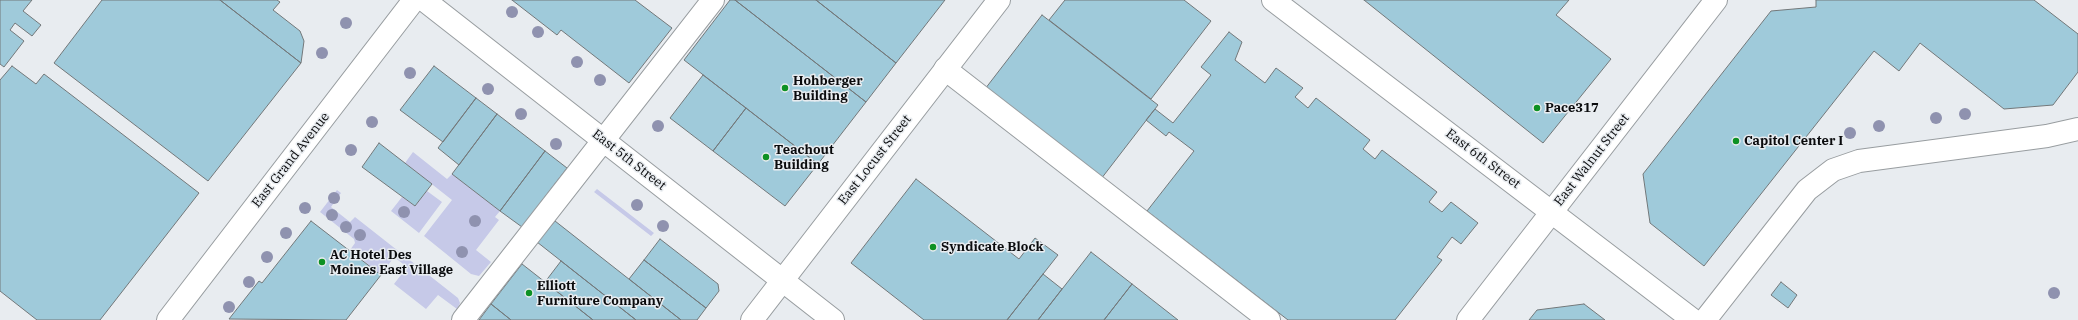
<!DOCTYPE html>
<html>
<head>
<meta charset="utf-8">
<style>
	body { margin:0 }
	canvas { display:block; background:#e8ecf0 }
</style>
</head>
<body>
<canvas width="2078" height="320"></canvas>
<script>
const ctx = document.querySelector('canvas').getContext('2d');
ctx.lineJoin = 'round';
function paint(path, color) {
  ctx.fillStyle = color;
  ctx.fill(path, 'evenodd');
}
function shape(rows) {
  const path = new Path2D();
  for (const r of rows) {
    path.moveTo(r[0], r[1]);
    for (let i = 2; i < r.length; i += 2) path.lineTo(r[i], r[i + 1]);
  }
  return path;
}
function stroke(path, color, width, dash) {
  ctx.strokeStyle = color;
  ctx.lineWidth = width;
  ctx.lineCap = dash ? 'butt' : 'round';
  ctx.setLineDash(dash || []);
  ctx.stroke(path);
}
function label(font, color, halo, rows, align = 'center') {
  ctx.font = font + ' "IBM Plex Serif",serif';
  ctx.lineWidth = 3;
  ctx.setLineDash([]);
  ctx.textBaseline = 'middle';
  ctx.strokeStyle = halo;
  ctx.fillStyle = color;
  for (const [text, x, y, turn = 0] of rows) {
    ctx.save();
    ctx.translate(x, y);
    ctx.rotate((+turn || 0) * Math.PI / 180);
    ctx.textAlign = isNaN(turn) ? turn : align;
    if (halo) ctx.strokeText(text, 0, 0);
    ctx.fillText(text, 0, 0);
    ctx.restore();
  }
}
paint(shape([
	[413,152,447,179,452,174,500,211,495,217,499,220,476,250,491,262,479,276,471,274,424,236,452,200,405,163],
	[597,189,654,233,651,236,594,192],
	[337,190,341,193,331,207,350,222,355,217,458,298,460,303,457,309,438,295,426,309,394,284,407,267,394,257,381,275,350,250,355,243,354,239,320,212],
	[427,191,442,202,419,233,391,211,402,197,415,206]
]), '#c6c9e8');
const building = shape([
	[0,0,32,0,23,11,41,25,32,36,15,23,10,30,24,41,4,67,0,64,0,0],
	[102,0,220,0,301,63,208,181,54,63,102,0],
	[220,0,277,0,280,2,273,10,300,31,304,41,301,63,220,0],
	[512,0,635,0,672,28,629,83,561,30,557,35,512,0],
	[730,0,735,0,866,102,818,164,684,60,730,0],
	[735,0,816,0,896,63,866,102,735,0],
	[816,0,945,0,896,63,816,0],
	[1065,0,1184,0,1211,21,1151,99,1049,20,1065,0],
	[1364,0,1569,0,1556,15,1611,59,1543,143,1364,0],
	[1816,0,2034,0,2078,34,2078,72,2053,105,2004,109,1920,43,1899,71,1874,51,1704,266,1650,223,1643,174,1771,11,1816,7,1816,0],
	[1042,15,1158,105,1101,179,985,89,1042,15],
	[1229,32,1242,42,1235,60,1265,83,1276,68,1303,88,1295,97,1308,108,1316,98,1370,140,1363,149,1375,159,1382,150,1437,192,1429,202,1442,212,1451,202,1478,223,1461,244,1452,237,1437,257,1442,260,1395,320,1288,320,1147,211,1194,151,1169,132,1166,136,1146,120,1155,109,1173,123,1211,75,1201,67,1229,32],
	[12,66,36,84,44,74,199,193,100,320,37,320,0,291,0,80,12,66],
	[434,66,476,98,443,142,400,110,434,66],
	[703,75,746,108,713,151,670,118,703,75],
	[476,98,497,114,459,165,438,148,476,98],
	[746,108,818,164,785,206,713,151,746,108],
	[497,114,545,151,500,211,452,174,497,114],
	[379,143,432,184,415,206,362,167,379,143],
	[545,151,567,168,522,227,500,211,545,151],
	[916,179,1019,259,1035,238,1058,255,1007,320,924,320,851,263,916,179],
	[311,221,381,275,346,320,229,319,259,281,262,283,311,221],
	[555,221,681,320,636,320,537,242,555,221],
	[660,239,718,284,719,291,706,308,644,260,660,239],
	[1091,252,1132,284,1104,320,1038,320,1091,252],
	[644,260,706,308,697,320,681,320,629,279,644,260],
	[561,261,636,320,593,320,545,282,561,261],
	[522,264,545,282,593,320,511,320,491,304,522,264],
	[1043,274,1062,289,1038,320,1007,320,1043,274],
	[1781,282,1797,295,1788,308,1771,295,1781,282],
	[1132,284,1178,320,1104,320,1132,284],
	[491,304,511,320,479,320,491,304],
	[1584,304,1605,320,1529,320,1537,310,1584,304]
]);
paint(building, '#9fcada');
stroke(building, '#73787a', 1);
const minor = shape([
	[424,0,833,320],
	[945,69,1269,320],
	[463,320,713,0],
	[1468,320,1716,0],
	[1705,320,1807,190,1833,170,1859,161,2047,136,2078,129]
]);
const major = shape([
	[1273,0,1693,320],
	[168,320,414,0],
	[752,320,999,0]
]);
stroke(minor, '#989da0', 24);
stroke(major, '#989da0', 24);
stroke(minor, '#fff', 22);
stroke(major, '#fff', 22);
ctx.fillStyle = '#8f92af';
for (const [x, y] of [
	[512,12],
	[346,23],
	[538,32],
	[322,53],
	[577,62],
	[410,73],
	[600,80],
	[488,89],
	[521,114],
	[1965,114],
	[1936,118],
	[372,122],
	[658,126],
	[1879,126],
	[1850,133],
	[556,144],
	[351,150],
	[334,198],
	[637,205],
	[305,208],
	[404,212],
	[332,215],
	[475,221],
	[663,226],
	[346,227],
	[286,233],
	[360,235],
	[462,252],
	[267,257],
	[249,282],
	[2054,293],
	[229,307]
]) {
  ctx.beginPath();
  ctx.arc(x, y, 6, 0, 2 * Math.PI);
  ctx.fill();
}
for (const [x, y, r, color] of [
	[785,88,4,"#0d9123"],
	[1537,108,4,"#0d9123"],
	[1736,141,4,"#0d9123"],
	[766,157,4,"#0d9123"],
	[933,247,4,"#0d9123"],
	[322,262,4,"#0d9123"],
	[529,293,4,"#0d9123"]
]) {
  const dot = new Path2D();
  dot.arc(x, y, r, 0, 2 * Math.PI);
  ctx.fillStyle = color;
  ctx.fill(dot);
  stroke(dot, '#e8ecf0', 1.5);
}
label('bold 13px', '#0a0b0d', '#e8ecf0', [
	["Hohberger",793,81],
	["Building",793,96],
	["Pace317",1545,108],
	["Capitol Center I",1744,141],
	["Teachout",774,150],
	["Building",774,165],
	["Syndicate Block",941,247],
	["AC Hotel Des",330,255],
	["Moines East Village",330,270],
	["Elliott",537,286],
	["Furniture Company",537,301]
], 'left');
label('13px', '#0a0b0d', '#e8ecf0', [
	["East 6th Street",1483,159,37],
	["East Grand Avenue",291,160,-52],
	["East 5th Street",629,160,38],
	["East Locust Street",875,160,-52],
	["East Walnut Street",1592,160,-52]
]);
</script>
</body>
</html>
